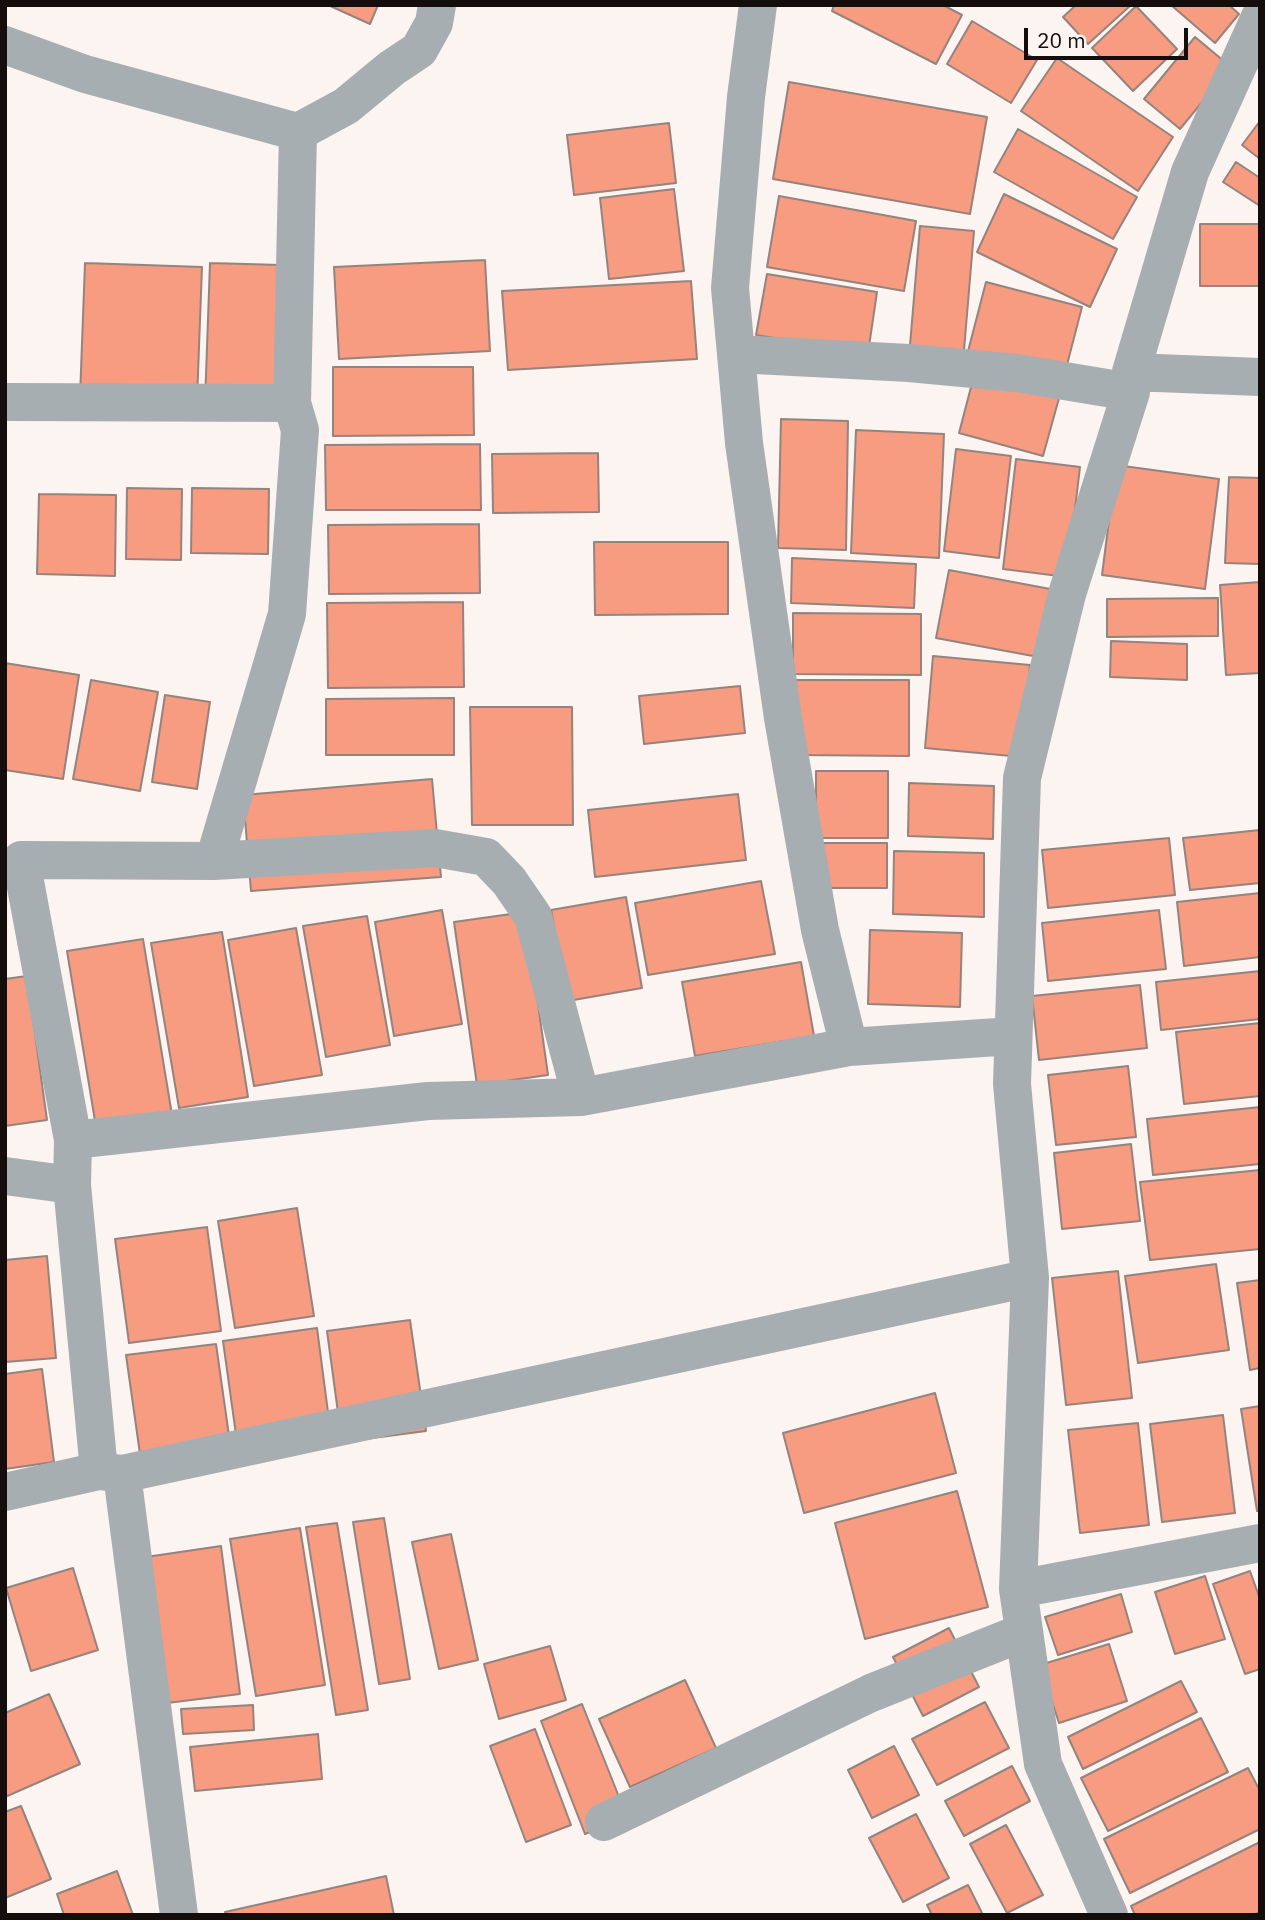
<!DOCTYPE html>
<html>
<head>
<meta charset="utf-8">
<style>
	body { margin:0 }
	#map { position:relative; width:1265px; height:1920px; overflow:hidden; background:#fcf4f1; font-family:"IBM Plex Sans",sans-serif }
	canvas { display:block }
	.frame { position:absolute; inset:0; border:7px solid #130d0b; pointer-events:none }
	.scale { position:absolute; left:1024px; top:28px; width:164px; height:32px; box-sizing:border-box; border:4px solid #130d0b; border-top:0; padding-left:9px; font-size:21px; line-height:24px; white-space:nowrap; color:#130d0b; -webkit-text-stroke:5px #fcf4f1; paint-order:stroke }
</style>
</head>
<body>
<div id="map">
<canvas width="1265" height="1920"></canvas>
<div class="frame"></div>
<div class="scale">20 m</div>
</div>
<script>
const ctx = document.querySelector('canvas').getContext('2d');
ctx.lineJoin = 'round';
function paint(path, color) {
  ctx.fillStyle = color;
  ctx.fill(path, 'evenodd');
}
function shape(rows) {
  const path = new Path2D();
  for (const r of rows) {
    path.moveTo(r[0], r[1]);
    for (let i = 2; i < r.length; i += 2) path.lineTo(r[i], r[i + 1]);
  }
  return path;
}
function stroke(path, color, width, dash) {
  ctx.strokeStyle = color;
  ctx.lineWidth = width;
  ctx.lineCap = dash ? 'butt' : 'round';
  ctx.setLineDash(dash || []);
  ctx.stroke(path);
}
const building = shape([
	[328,5,378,5,370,24,328,5],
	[834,5,943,5,962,15,936,64,832,11,834,5],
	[1076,5,1131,5,1088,44,1063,17,1076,5],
	[1171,5,1229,5,1239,14,1215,43,1171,5],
	[1136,6,1177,49,1133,91,1092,48,1136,6],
	[972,21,1037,60,1011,103,947,64,972,21],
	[1195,37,1231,67,1180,129,1144,99,1195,37],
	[1057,58,1173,137,1138,191,1021,111,1057,58],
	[789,82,987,117,970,214,773,179,789,82],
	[1260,121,1260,159,1242,145,1260,121],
	[669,123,676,183,574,195,567,135,669,123],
	[1018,129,1137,197,1113,239,994,172,1018,129],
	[1236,162,1260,178,1260,206,1223,182,1236,162],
	[674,189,684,271,609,279,600,198,674,189],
	[1004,194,1117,249,1090,307,977,252,1004,194],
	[779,196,916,221,904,291,767,267,779,196],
	[1200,224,1260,224,1260,286,1200,286,1200,224],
	[920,226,974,231,963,362,909,357,920,226],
	[485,260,490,351,339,359,334,267,485,260],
	[85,263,202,267,197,401,80,397,85,263],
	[210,263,281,265,277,406,205,403,210,263],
	[767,274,877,292,868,353,756,335,767,274],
	[691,281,697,359,508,370,502,291,691,281],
	[986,282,1082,307,1062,384,966,359,986,282],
	[333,367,473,367,474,435,333,436,333,367],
	[976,368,1061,391,1043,456,959,433,976,368],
	[781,419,848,421,846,550,778,548,781,419],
	[856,430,944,434,939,558,851,553,856,430],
	[480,444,481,510,326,510,325,445,480,444],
	[956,449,1011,456,999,558,944,551,956,449],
	[598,453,599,512,493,513,492,454,598,453],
	[1016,459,1080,467,1067,577,1003,569,1016,459],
	[1116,465,1219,479,1205,589,1102,575,1116,465],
	[1229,477,1260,478,1260,564,1225,563,1229,477],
	[127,488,182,489,181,560,126,559,127,488],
	[192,488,269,489,268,554,191,553,192,488],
	[39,494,116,495,115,576,37,574,39,494],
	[479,524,480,593,329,594,328,525,479,524],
	[594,542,728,542,728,614,595,615,594,542],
	[792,558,916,564,914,608,791,603,792,558],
	[949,570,1061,591,1049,659,936,638,949,570],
	[1260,582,1260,673,1226,675,1220,585,1260,582],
	[1218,598,1218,636,1107,637,1107,599,1218,598],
	[463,602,464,687,328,688,327,603,463,602],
	[793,613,921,614,921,675,793,674,793,613],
	[1111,641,1187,644,1187,680,1110,677,1111,641],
	[933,656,1030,665,1022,757,925,748,933,656],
	[5,663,79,675,63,779,5,770,5,663],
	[91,680,158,692,140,791,73,779,91,680],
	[796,680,909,680,909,756,796,755,796,680],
	[740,686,745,733,644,744,639,696,740,686],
	[165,695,210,702,197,789,152,782,165,695],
	[454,698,454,755,326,755,326,699,454,698],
	[470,707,572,707,573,825,472,825,470,707],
	[816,771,888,771,888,838,816,838,816,771],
	[432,779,441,877,251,891,243,795,432,779],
	[909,783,994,786,993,839,908,836,909,783],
	[738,794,746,860,595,877,588,810,738,794],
	[1260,830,1260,883,1190,890,1183,838,1260,830],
	[1169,838,1175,895,1048,908,1042,850,1169,838],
	[818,843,887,843,887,888,819,888,818,843],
	[894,851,984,853,984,917,893,914,894,851],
	[761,881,775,954,648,975,635,903,761,881],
	[1260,893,1260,957,1184,966,1177,902,1260,893],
	[626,897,642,988,568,1001,551,910,626,897],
	[442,910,462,1024,394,1036,375,922,442,910],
	[1159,910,1166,969,1048,981,1042,923,1159,910],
	[525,912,548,1075,477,1085,454,922,525,912],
	[367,916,390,1045,326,1057,303,926,367,916],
	[296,928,322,1075,254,1086,228,940,296,928],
	[870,930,962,933,960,1007,868,1004,870,930],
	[222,932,248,1097,179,1108,151,943,222,932],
	[143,939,172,1115,96,1127,67,951,143,939],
	[801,962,814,1036,695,1056,682,982,801,962],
	[1260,971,1260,1019,1161,1030,1156,982,1260,971],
	[27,976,47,1120,5,1126,5,979,27,976],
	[1140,985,1147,1048,1039,1060,1032,996,1140,985],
	[1260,1023,1260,1096,1184,1104,1176,1032,1260,1023],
	[1128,1066,1136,1137,1056,1145,1048,1075,1128,1066],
	[1260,1107,1260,1164,1153,1175,1147,1119,1260,1107],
	[1131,1144,1140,1221,1062,1229,1054,1153,1131,1144],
	[1260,1170,1260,1249,1150,1260,1140,1182,1260,1170],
	[297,1208,314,1316,235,1328,218,1221,297,1208],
	[207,1227,221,1331,129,1343,115,1239,207,1227],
	[47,1256,56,1358,5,1362,5,1260,47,1256],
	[1216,1264,1229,1350,1138,1363,1125,1276,1216,1264],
	[1118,1271,1132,1398,1066,1405,1052,1278,1118,1271],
	[1260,1280,1260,1368,1250,1370,1237,1283,1260,1280],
	[410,1320,426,1431,342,1442,327,1331,410,1320],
	[317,1328,332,1443,239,1456,223,1341,317,1328],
	[216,1344,232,1457,142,1468,126,1355,216,1344],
	[42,1369,54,1462,5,1469,5,1374,42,1369],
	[935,1393,956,1473,804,1513,783,1433,935,1393],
	[1260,1406,1260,1511,1257,1511,1241,1409,1260,1406],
	[1223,1415,1235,1513,1162,1522,1150,1424,1223,1415],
	[1138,1423,1149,1525,1080,1533,1068,1430,1138,1423],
	[957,1491,988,1607,865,1639,835,1523,957,1491],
	[384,1518,410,1679,379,1684,353,1522,384,1518],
	[337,1523,368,1710,336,1715,306,1527,337,1523],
	[300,1528,325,1685,256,1696,230,1539,300,1528],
	[451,1534,478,1660,439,1669,412,1542,451,1534],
	[221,1546,240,1694,167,1703,146,1557,221,1546],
	[73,1568,98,1650,31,1671,6,1588,73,1568],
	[1250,1571,1260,1599,1260,1669,1245,1674,1213,1584,1250,1571],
	[1205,1576,1225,1639,1175,1654,1155,1592,1205,1576],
	[1121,1594,1132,1632,1058,1655,1045,1617,1121,1594],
	[949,1628,979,1687,923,1716,893,1657,949,1628],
	[1109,1644,1127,1701,1059,1723,1040,1665,1109,1644],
	[550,1646,566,1700,499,1719,484,1664,550,1646],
	[685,1680,716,1748,630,1787,599,1719,685,1680],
	[1181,1681,1197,1712,1083,1769,1068,1737,1181,1681],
	[49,1694,80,1764,5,1797,5,1713,49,1694],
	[985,1702,1009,1748,937,1785,912,1739,985,1702],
	[582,1704,627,1817,585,1834,541,1721,582,1704],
	[253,1705,254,1730,183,1734,181,1709,253,1705],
	[1201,1718,1228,1772,1108,1831,1081,1778,1201,1718],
	[535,1729,571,1825,526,1842,490,1746,535,1729],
	[318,1734,322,1779,195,1791,190,1747,318,1734],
	[894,1746,919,1795,872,1818,848,1770,894,1746],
	[1012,1766,1030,1801,964,1836,945,1801,1012,1766],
	[1248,1768,1260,1791,1260,1829,1130,1893,1104,1839,1248,1768],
	[21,1806,51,1879,5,1898,5,1812,21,1806],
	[916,1814,949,1878,903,1902,869,1838,916,1814],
	[1006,1825,1043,1895,1007,1913,970,1844,1006,1825],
	[1260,1842,1260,1912,1253,1915,1135,1915,1131,1906,1260,1842],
	[117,1871,133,1915,64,1915,57,1894,117,1871],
	[386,1876,394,1915,226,1915,225,1912,386,1876],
	[968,1885,983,1915,932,1915,927,1905,968,1885]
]);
paint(building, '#f79b81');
stroke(building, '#95837d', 2);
stroke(shape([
	[758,5,746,97,730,288,736,354,744,443,783,718,820,930,849,1047],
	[5,45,85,74,298,132,292,403,300,430,287,614,214,861,21,860,73,1140,72,1185,5,1176],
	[298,132,346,106,392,68,419,50,434,23,437,5],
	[736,354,909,363,1016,373,1131,392],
	[1131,372,1260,377],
	[5,402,292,403],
	[214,861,435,848,486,857,509,881,533,916,581,1097],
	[73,1140,428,1101,581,1097,849,1047,1013,1036],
	[99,1471,122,1474,179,1915],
	[122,1474,1030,1278],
	[5,1492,99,1471,72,1185],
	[1018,1589,1260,1543],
	[604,1822,871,1693,1024,1632],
	[1109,1915,1043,1764,1018,1589,1030,1278,1012,1084,1022,778,1067,594,1131,392,1131,372,1190,172,1260,17]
]), '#a6aeb2', 38);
</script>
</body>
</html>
